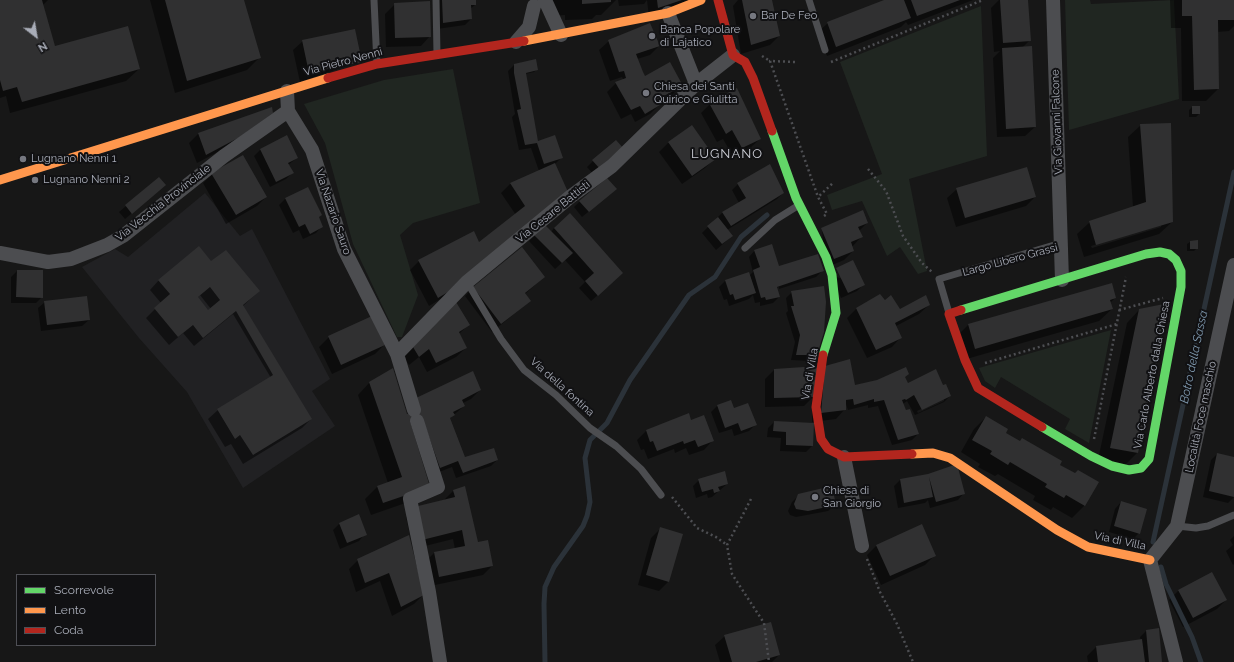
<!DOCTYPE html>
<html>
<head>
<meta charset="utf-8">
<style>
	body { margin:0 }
	#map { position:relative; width:1234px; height:662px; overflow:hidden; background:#171717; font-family:Raleway,sans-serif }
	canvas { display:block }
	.legend { position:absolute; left:16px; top:574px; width:140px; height:72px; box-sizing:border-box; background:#111113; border:1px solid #4e4f55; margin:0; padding:5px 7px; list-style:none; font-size:12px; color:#a9adb8 }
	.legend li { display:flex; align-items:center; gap:8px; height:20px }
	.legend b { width:20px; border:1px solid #4e4f55 }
	.north { position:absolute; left:16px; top:16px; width:40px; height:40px; -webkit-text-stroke:3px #111113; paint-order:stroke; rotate:149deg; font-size:11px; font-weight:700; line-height:16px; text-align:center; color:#a9adb8 }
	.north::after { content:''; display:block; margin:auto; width:14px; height:18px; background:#a9adb8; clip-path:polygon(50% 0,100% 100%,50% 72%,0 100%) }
</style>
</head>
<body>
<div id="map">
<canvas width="1234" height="662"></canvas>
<ul class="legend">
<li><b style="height:5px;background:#63d668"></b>Scorrevole</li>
<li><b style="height:5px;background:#ff974d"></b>Lento</li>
<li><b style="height:5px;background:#b3261e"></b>Coda</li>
</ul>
<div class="north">N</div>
</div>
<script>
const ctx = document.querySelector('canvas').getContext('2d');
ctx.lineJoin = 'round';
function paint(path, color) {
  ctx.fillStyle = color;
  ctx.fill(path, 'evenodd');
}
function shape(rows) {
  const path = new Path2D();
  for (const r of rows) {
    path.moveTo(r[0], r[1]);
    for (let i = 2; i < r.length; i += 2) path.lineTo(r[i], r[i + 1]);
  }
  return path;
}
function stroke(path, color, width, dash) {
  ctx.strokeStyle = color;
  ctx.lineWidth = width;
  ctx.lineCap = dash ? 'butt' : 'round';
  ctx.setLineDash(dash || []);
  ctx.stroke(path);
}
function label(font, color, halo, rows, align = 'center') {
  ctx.font = font + ' Raleway,sans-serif';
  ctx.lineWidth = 4;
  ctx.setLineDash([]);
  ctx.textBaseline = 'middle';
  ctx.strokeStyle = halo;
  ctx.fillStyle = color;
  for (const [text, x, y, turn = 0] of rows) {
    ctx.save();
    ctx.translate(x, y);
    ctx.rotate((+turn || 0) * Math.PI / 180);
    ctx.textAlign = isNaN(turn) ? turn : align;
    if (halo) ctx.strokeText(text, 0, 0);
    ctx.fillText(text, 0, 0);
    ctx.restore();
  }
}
paint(shape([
	[205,193,240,236,252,229,330,379,312,391,335,426,243,488,187,392,139,338,82,267,115,249,128,257]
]), '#212123');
paint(shape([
	[1065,0,1090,0,1091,4,1174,0,1179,99,1069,130],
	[981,6,987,156,909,179,927,271,918,274,900,247,887,256,862,201,832,210,827,195,882,174,840,62],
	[453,69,480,203,413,223,400,235,418,295,402,337,397,337,353,244,325,143,304,104,384,80],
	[1111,330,1089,443,1065,429,1070,419,1001,377,995,388,985,381,979,368]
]), '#202621');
paint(shape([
	[0,0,48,0,43,5,55,48,139,69,126,81,10,113,6,96,0,98],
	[150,0,243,0,259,58,247,70,175,93],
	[436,0,475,0,475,5,470,9,471,19,465,25,437,29],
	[536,0,616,0,601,15,596,15,592,19,565,20,565,15,548,16],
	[618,0,697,0,649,17,647,0,644,4,619,6],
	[738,0,771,0,779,36,770,45,741,54,733,6],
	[886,0,973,0,908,25,906,22,901,27,827,56,818,32,828,23],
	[999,0,1027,0,1030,40,1022,48,1035,127,1025,136,997,137,993,58,1000,51,994,52,991,8],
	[1170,0,1234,0,1234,26,1229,31,1217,32,1218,89,1206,101,1182,101,1181,28,1171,28],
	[395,4,430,36,421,46,386,47,385,14],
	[303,41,361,61,300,82,293,50],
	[609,41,659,46,650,55,637,59,644,77,681,86,672,95,658,103,659,105,650,114,635,122,631,114,621,119,607,92,616,83,624,81,622,77,610,81,599,50],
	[514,65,537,69,534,72,525,74,538,142,561,158,555,164,567,192,452,292,429,306,410,270,419,261,479,244,516,215,501,193,510,184,539,171,531,148,519,150,512,117,515,114,508,71],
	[710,104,760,139,750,148,733,156,723,139,717,142,701,113],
	[1192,107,1199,114,1196,117,1189,117,1189,110],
	[271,109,227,147,197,163,189,143,198,134],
	[1141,125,1172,222,1159,234,1084,257,1077,234,1090,222,1133,207,1128,137],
	[1161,225,1161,227,1092,248,1091,246],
	[691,126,714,159,705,168,682,184,659,152,668,143],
	[286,137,297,158,288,165,292,173,286,179,270,187,254,156,260,150],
	[622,149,593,174,587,167,593,161],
	[212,174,266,197,257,206,226,224,203,183],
	[159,178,165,185,125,219,119,212],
	[738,184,783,193,777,199,727,230,732,236,716,250,702,233,723,212,739,203,732,190],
	[307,188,322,226,316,233,303,239,299,230,293,233,279,205,285,199],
	[616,189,582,217,574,207,580,201],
	[957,189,1035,197,1026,206,956,227,947,198],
	[867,223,859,231,861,237,852,247,853,251,844,260,825,268,822,229],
	[545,226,551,232,554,228,616,279,591,301,579,288,585,282,565,260,555,269,529,241],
	[1197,241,1197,248,1194,251,1187,251,1187,244,1190,242],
	[755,250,777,267,822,271,816,277,779,289,779,287,776,288,779,297,773,303,760,306,760,302,755,303,753,295,749,299,729,306,727,299,724,300,719,287,725,281,748,273,749,276,753,272,749,257],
	[211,263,259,291,243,306,311,419,302,428,243,464,231,444,225,447,208,419,218,410,271,378,233,314,194,346,183,333,169,345,146,318,161,303,150,290,159,280],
	[200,295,211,309,208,311,197,298],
	[17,271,42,297,36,303,11,303,11,277],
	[830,275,863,285,857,291,841,298],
	[544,277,525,294,530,301,492,332,465,296,474,287],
	[792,292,816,355,810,361,791,360,795,342,786,313,788,311,786,298],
	[880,296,899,311,929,305,919,314,896,326,901,337,892,347,867,358,847,318,856,309],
	[1115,298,1110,303,1112,309,1099,321,963,360,956,337,968,325],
	[45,302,89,320,82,326,41,331,38,308],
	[456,303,468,325,459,334,466,348,456,357,427,372,419,357,409,365,404,357],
	[1168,304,1137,453,1125,465,1098,460,1127,323,1139,310],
	[329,337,384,345,375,354,332,374,319,347],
	[774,370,851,388,904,378,908,384,942,386,950,396,944,402,915,415,907,401,903,404,918,434,912,440,892,445,878,406,868,408,868,405,848,410,846,404,845,409,836,419,812,422,812,398,804,406,765,407,765,379],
	[944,398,944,401,918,413,917,411],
	[370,382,406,415,480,390,471,399,463,403,464,406,449,419,465,458,497,460,491,466,456,478,452,467,434,474,412,422,417,499,371,515,365,499,377,487,388,483,358,395],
	[717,406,734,409,755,425,749,431,734,436,732,429,719,433,711,412],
	[688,415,690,421,713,440,704,450,689,455,686,448,675,453,674,449,648,459,644,449,641,450,637,440,646,431],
	[986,417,1005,433,1075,474,1098,483,1084,506,1072,518,1053,507,1051,510,1033,500,1035,496,998,474,995,476,978,467,980,464,961,452,974,429],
	[774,422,812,446,806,452,780,451,781,438,767,437,768,428],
	[1217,454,1234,458,1234,497,1228,503,1203,497,1211,460],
	[928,475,964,493,958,500,930,508,928,500,925,503,898,508,894,486,900,480],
	[699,480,727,484,712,497,708,498,707,494,696,498,693,486],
	[453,491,477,543,492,566,483,575,430,586,425,562,434,553,455,549,453,539,413,549,406,517,415,508,444,500],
	[799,495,835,505,828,511,796,517,790,515,788,511,792,502],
	[1121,502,1139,533,1133,539,1109,532,1115,509],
	[339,524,365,534,359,541,340,549,333,530],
	[661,528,668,582,659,591,638,585,651,538],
	[408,536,423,595,414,604,392,616,380,581,356,592,349,569,358,560],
	[1234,536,1234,564,1233,565,1226,551,1233,545,1230,540],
	[876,546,934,556,925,565,881,585,867,555],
	[1212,573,1226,600,1217,609,1183,627,1169,600,1178,591],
	[1146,631,1161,662,1088,662,1087,656,1096,647,1141,641,1140,637],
	[725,636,779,655,772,662,720,662,715,645]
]), '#0007');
stroke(shape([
	[1153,542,1234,172],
	[1161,567,1166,584,1192,637,1201,662],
	[545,662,544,604,545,587,554,567,583,526,587,516,590,502,585,458,590,440,607,423,630,380,689,295,715,277,741,237,767,215]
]), '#2b3239', 5);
paint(shape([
	[0,0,42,0,55,46,128,26,140,69,22,102,17,87,3,91,0,80],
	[165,0,244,0,261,58,187,81],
	[442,0,476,0,476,5,471,5,472,19,443,23],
	[582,0,611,0,611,2,582,4],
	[657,0,682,0,658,8],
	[742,0,772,0,780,36,751,45],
	[884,0,904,0,911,18,836,47,827,22],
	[911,0,960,0,917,16],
	[1000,0,1028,0,1031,41,1003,43],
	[1182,0,1234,0,1234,20,1218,20,1219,89,1194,90,1192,16,1182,16],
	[430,1,431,37,395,38,394,3],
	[650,23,660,46,636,54,643,72,645,76,670,62,683,86,658,99,660,105,645,114,640,106,631,110,615,82,626,78,624,71,619,72,608,40],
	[355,29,362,62,309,73,302,40],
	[1032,46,1036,127,1006,129,1002,48],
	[536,59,538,70,526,73,538,141,555,135,563,158,544,164,537,143,525,145,517,110,521,109,514,73,514,64],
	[737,88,761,139,742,148,732,130,726,134,709,103],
	[1192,106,1200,106,1200,114,1192,114],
	[272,107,273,113,238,138,206,155,198,133],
	[1171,123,1173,222,1096,245,1089,221,1146,202,1140,124],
	[692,125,716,159,692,176,668,142],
	[287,135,298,158,288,163,294,173,276,182,260,149],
	[616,140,624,149,600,169,592,160],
	[243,155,267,197,236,215,211,173],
	[555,163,568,192,463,283,438,298,418,260,474,231,479,242,525,206,510,183],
	[770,164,784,193,731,226,722,212,746,198,737,183],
	[1027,167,1036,197,965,218,956,188],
	[159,177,166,185,132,214,125,205],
	[607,178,617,189,589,212,579,201],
	[308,187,322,215,319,217,323,227,310,234,305,224,299,227,285,198],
	[863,210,868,223,858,227,863,237,851,242,854,251,834,259,821,228],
	[570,213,623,273,598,296,585,281,594,273,554,228],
	[718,217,733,236,722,244,707,226],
	[545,225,573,253,562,263,534,235],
	[1198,240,1198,249,1190,249,1190,241],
	[772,244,779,266,818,254,824,271,777,287,780,297,766,300,765,297,761,298,753,270,760,267,754,250],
	[199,246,211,261,226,250,260,291,243,305,312,419,253,455,240,435,235,439,217,409,273,375,236,311,203,338,193,325,178,337,154,308,170,294,158,280],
	[210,287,220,300,208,310,198,297],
	[522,247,545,277,525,293,531,301,501,324,473,287],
	[853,260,865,285,848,293,836,268],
	[17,270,43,270,43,298,16,297],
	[749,272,756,293,735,300,733,294,730,295,725,280],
	[1112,283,1116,298,1110,300,1113,309,975,349,968,324],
	[824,286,826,302,824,332,817,355,796,355,800,335,791,306,794,306,791,291],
	[880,294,885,300,891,295,900,309,926,295,930,305,895,323,902,338,876,350,856,308],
	[87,296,90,320,47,325,44,301],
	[456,302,470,325,459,332,467,348,436,363,429,349,419,357,413,347],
	[1169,303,1138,453,1110,448,1139,309],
	[372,316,385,345,341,365,328,336],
	[850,359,855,385,877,380,906,367,909,374,905,377,908,383,936,369,943,385,946,384,951,396,922,410,914,395,906,400,905,399,902,400,906,410,910,409,919,434,898,440,884,400,874,402,874,399,854,405,853,399,846,400,846,410,821,413,825,366],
	[819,366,814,397,774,398,774,369],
	[393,368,407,414,420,410,416,398,473,371,481,390,462,400,465,406,453,412,455,415,450,418,465,457,494,448,498,460,463,473,458,461,440,468,422,417,410,421,430,487,383,503,377,486,402,477,369,382],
	[731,400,734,408,748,403,757,425,741,431,738,423,725,428,717,405],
	[689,413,691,420,704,415,714,441,698,447,695,440,684,444,683,441,657,451,653,441,650,442,646,430],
	[986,416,1008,429,1006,433,1020,441,1022,438,1062,461,1060,465,1075,473,1078,470,1099,482,1085,506,1066,495,1064,498,1045,487,1047,484,1010,462,1008,465,990,454,992,451,972,440],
	[774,421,814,423,813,446,786,445,786,432,773,431],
	[1217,453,1234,457,1234,497,1209,491],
	[957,464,965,494,936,502,929,477,933,497,904,503,900,479,928,474],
	[725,471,728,484,718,487,720,491,714,493,713,489,702,492,698,479],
	[465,486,478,542,488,540,493,566,439,577,434,552,465,546,462,530,422,540,414,507,455,497,453,490],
	[832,486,836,505,808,511,796,509,794,504,798,494],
	[1121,501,1147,509,1140,534,1114,526],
	[359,514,367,535,347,543,339,523],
	[922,524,936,556,890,576,876,545],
	[660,527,683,534,669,582,646,575],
	[409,535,424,595,401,607,389,573,365,583,357,559],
	[1212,572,1227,600,1193,618,1178,590],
	[771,622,780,655,756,662,732,662,724,635],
	[1159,628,1162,662,1149,662,1146,630],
	[1142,639,1145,662,1098,662,1096,646]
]), '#303031');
stroke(shape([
	[762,56,770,61],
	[795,62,770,61,818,197],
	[831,62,983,0],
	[868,169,886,191,903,236,922,263,932,272],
	[824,216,827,214,818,197,834,182],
	[1119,310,1163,298],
	[985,363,1117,324],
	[1094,439,1126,277],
	[672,497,697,528,716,537,727,545],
	[751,499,727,545,732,574,764,623,769,662],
	[867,559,880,592,897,624,913,662]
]), '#4d4e52', 2.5, [2, 3]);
stroke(shape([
	[374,0,377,64],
	[436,0,437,54],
	[809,0,825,50],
	[745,248,775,220,799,205],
	[467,282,501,339,524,370,556,395,590,428,616,446,641,469,661,495],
	[949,313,939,279,1061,243],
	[1177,526,1196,528,1208,526,1234,515]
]), '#4c4d50', 7);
stroke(shape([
	[545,0,561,35],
	[1053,0,1062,280],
	[516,42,529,27,534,6],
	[696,84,733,55],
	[287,91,288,111,312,150,344,249,397,354,414,410],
	[0,253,48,262,71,259,107,245,123,236,224,156,288,111],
	[397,354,467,282,570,197,612,166,696,84,668,13],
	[417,421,438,487,410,499,429,592,440,662],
	[844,457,862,546],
	[1176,662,1150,560,1177,526,1234,265]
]), '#4c4d50', 14);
stroke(shape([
	[772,131,796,198,826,257,832,275,836,313,823,355],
	[961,310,1146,254,1160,252],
	[1042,427,1091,456,1112,466,1129,470,1141,468,1149,459,1181,287,1181,271,1176,260,1169,254,1160,252]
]), '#63d668', 9);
stroke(shape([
	[524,41,668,13,701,0],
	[0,180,328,78],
	[912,454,933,453,950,458,1057,530,1088,547,1150,560]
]), '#ff974d', 9);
stroke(shape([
	[718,0,733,55,745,62,753,78,772,131],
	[328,78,377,64,524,41],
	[961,310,949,314,965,360,978,388,1042,427],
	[823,355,816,407,821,439,828,449,844,457,912,454]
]), '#b3261e', 9);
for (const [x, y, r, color] of [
	[753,16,4,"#767880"],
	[652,36,4,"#767880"],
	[646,93,4,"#767880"],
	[23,159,4,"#767880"],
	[35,180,4,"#767880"],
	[815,497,4,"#767880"]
]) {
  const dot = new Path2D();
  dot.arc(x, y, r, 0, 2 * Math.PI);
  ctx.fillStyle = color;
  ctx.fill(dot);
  stroke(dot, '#111113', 1.5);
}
label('11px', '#a9adb8', '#111113', [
	["Bar De Feo",761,16],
	["Banca Popolare",660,30],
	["di Lajatico",660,43],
	["Chiesa dei Santi",654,87],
	["Quirico e Giulitta",654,100],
	["Lugnano Nenni 1",31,159],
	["Lugnano Nenni 2",43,180],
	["Chiesa di",823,491],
	["San Giorgio",823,504]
], 'left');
label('11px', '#a9adb8', '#111113', [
	["Via Pietro Nenni",343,62,-15],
	["Via Giovanni Falcone",1057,122,-92],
	["Via Vecchia Provinciale",163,203,-38],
	["Via Nazario Sauro",333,212,71],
	["Via Cesare Battisti",553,212,-39],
	["Largo Libero Grassi",1010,260,-15],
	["Via di Villa",810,374,-80],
	["Via Carlo Alberto dalla Chiesa",1152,375,-79],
	["Via della fontina",562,387,42],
	["Località Foce maschio",1201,417,-78],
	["Via di Villa",1120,541,12]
]);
label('italic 12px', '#819bb1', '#111113', [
	["Botro della Sassa",1194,357,-78]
]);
ctx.letterSpacing = '1px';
label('13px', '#caccd4', '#111113', [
	["LUGNANO",727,154]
]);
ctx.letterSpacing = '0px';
</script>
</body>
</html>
